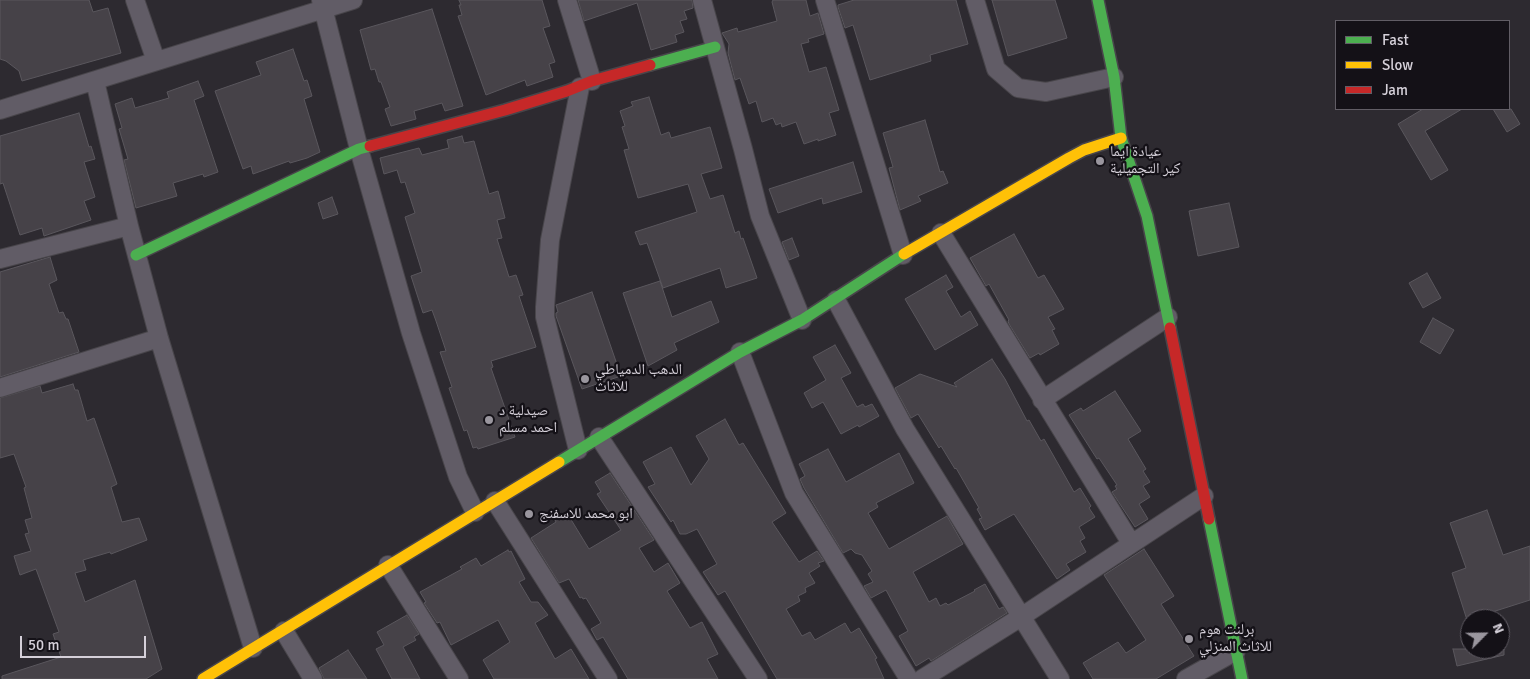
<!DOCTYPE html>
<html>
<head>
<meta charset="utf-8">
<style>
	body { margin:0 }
	#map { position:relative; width:1530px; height:679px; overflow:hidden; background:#2d2a30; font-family:Signika,sans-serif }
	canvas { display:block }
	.legend { position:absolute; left:1335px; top:20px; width:175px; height:90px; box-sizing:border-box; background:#141117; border:1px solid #615d65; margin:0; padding:6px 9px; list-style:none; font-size:15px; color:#d5d0d9 }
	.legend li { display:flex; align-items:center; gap:10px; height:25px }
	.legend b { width:25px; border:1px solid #615d65 }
	.north { position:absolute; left:1460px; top:609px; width:50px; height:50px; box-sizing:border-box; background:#141117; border:1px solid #615d65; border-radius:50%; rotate:67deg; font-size:14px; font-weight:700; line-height:20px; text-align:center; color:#d5d0d9 }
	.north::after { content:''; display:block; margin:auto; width:18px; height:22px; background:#9a969e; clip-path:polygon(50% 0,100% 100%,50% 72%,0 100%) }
	.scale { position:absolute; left:20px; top:636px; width:126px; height:22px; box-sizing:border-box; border:2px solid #d5d0d9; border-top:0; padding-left:6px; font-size:15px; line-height:18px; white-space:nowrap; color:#d5d0d9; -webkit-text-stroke:4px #141117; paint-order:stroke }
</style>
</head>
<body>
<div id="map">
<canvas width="1530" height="679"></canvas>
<ul class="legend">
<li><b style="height:6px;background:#4caf50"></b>Fast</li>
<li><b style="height:6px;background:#ffc107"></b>Slow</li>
<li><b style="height:6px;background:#c62828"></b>Jam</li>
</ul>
<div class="north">N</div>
<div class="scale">50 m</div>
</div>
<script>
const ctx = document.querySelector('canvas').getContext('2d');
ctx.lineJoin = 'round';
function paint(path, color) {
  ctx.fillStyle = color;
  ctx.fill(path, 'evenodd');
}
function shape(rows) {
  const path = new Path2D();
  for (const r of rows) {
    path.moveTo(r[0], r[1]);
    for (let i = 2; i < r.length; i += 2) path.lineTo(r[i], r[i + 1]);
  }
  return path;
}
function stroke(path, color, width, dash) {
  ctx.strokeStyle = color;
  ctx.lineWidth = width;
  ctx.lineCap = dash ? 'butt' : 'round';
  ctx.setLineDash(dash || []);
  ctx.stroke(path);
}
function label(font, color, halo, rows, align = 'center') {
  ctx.font = font + ' Signika,"Noto Naskh Arabic",sans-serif';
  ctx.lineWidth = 4.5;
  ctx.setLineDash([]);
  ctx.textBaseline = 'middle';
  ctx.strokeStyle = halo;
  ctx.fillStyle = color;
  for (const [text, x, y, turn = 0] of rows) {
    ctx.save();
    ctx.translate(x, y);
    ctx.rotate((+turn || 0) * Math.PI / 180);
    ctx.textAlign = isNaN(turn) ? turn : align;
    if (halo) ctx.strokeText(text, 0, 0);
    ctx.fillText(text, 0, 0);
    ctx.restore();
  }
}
const building = shape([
	[0,0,89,0,93,12,108,8,121,53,22,81,19,71,6,61,0,59,0,0],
	[459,0,542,0,550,26,543,28,555,62,549,64,553,77,527,86,525,80,486,95,458,16,462,15,459,5,461,5,459,0],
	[578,0,692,0,693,8,684,11,687,19,680,21,684,32,675,35,677,42,651,50,637,3,584,21,578,0],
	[773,0,806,0,810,16,818,13,824,34,808,39,809,42,801,44,809,72,826,67,839,110,829,113,836,135,818,141,818,139,804,144,796,122,782,127,781,123,776,125,773,118,762,122,756,101,749,104,740,78,735,80,728,53,729,44,722,33,737,28,738,32,777,21,772,2,773,0],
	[854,0,956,0,968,44,930,55,931,61,870,80,853,25,845,28,838,7,838,5,854,0],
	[992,0,1055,0,1067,38,1008,56,992,0],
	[432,9,463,106,445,111,442,103,414,111,416,119,391,126,385,109,390,107,381,82,379,82,375,69,371,70,360,30,432,9],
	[293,49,304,81,307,80,312,96,304,99,320,152,307,158,290,163,289,161,253,174,251,166,243,169,215,91,261,75,256,62,293,49],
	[198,81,204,96,194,100,218,172,204,177,203,174,173,183,177,196,136,208,124,160,128,159,119,129,122,128,115,104,132,98,135,108,169,98,167,92,198,81],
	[649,97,661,135,669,132,671,138,710,127,722,168,701,174,710,199,723,195,735,233,739,231,741,239,743,238,757,278,726,288,720,268,663,288,647,243,640,245,635,232,697,212,688,184,638,198,624,150,629,149,622,127,625,126,620,111,633,106,631,102,649,97],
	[1423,109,1462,109,1425,131,1448,170,1431,180,1398,124,1423,109],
	[1493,109,1511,109,1520,124,1507,132,1493,109],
	[79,113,89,147,91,146,95,159,84,162,95,197,84,201,91,220,44,236,42,228,20,235,3,183,0,184,0,136,79,113],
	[925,120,940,172,943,171,948,183,918,196,921,201,900,210,889,168,893,167,883,133,925,120],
	[462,136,464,143,474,141,489,194,498,191,505,218,497,220,502,238,497,239,509,277,516,275,523,295,519,296,536,347,491,361,493,367,491,368,515,437,478,449,477,447,473,448,467,430,464,431,449,388,452,387,440,352,446,351,436,321,432,310,423,313,411,276,422,272,405,217,415,213,405,182,401,183,397,170,384,174,380,158,419,148,422,155,449,148,447,140,462,136],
	[853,162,862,192,823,204,822,198,778,213,769,189,853,162],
	[332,197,338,214,323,219,318,203,332,197],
	[1229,203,1239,247,1198,256,1189,211,1229,203],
	[1014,234,1038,278,1044,275,1064,309,1048,317,1055,329,1052,330,1059,344,1040,355,1039,353,1030,358,1009,324,1008,321,1009,320,989,284,986,286,970,258,1014,234],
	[792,238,799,256,789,260,782,242,792,238],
	[50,257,57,280,49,284,59,313,63,312,66,319,68,319,79,352,0,377,0,272,50,257],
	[1427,273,1441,298,1423,308,1409,283,1427,273],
	[946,275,953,287,946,291,961,317,970,311,978,325,935,350,905,299,946,275],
	[660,281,672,317,711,301,719,322,674,343,677,350,648,366,623,293,660,281],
	[592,292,621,376,582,389,556,316,556,313,558,312,556,305,592,292],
	[1433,318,1454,330,1440,354,1420,342,1433,318],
	[835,345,851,373,841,378,857,407,863,404,865,407,872,404,879,416,859,427,858,425,841,434,823,402,812,408,804,393,826,380,813,357,835,345],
	[992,359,1005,379,1027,421,1029,420,1041,441,1044,439,1074,492,1080,488,1091,506,1089,508,1095,517,1079,527,1085,538,1080,541,1086,552,1066,564,1070,570,1057,579,1014,514,985,530,979,519,982,518,977,509,979,508,956,468,955,469,941,446,939,448,918,414,911,418,895,388,920,374,957,387,954,383,992,359],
	[73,384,75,390,78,390,87,421,94,418,117,484,111,487,122,522,139,518,147,540,111,554,110,552,83,560,86,570,75,573,85,602,135,580,162,669,146,679,2,679,2,676,61,657,53,634,59,632,36,569,20,575,14,556,31,551,25,534,29,533,25,520,32,518,24,488,26,487,14,454,0,458,0,398,40,386,42,393,73,384],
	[1115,391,1141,431,1128,439,1146,469,1143,471,1150,482,1143,486,1150,497,1139,504,1148,519,1135,527,1112,492,1117,489,1115,486,1117,485,1099,458,1097,459,1069,415,1081,408,1083,411,1115,391],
	[725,419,739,445,743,443,786,513,772,522,799,562,817,551,824,561,818,563,820,566,809,573,815,583,805,588,806,592,798,596,800,601,786,609,802,636,810,632,815,640,845,623,851,633,859,628,877,658,875,659,884,679,777,679,725,591,718,595,703,572,717,564,697,529,686,534,680,534,673,520,671,522,648,487,655,484,643,462,671,447,691,485,709,459,696,436,725,419],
	[828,449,846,482,899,453,914,483,876,503,878,507,868,513,889,549,947,516,963,544,913,572,929,602,936,598,940,606,946,603,948,605,975,591,974,590,985,584,999,609,1003,607,1007,613,931,661,929,658,916,666,899,636,908,631,886,590,871,598,864,586,873,582,868,574,872,571,862,555,855,553,851,549,843,553,804,488,800,479,805,476,799,464,828,449],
	[610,473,654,540,639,548,654,572,668,563,680,583,667,591,690,628,702,622,718,654,707,659,718,679,628,679,603,637,597,640,591,629,601,623,586,598,583,599,582,597,580,598,569,579,559,583,531,538,556,522,555,520,567,513,589,549,621,530,597,494,601,492,595,482,610,473],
	[1487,510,1503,555,1530,546,1530,600,1467,620,1452,573,1466,568,1450,523,1487,510],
	[1144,549,1174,596,1161,604,1194,656,1156,679,1093,679,1083,663,1118,642,1126,653,1146,640,1104,575,1144,549],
	[508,550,509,552,511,551,525,579,519,582,531,602,538,602,548,615,535,623,555,659,571,649,589,679,494,679,483,660,510,642,498,620,451,645,440,622,437,623,424,603,426,602,420,592,462,569,460,567,476,558,481,566,508,550],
	[407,615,419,634,414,637,416,640,403,647,420,679,392,679,376,649,384,645,377,632,407,615],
	[1453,649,1504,649,1504,655,1457,666,1453,649],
	[348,650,367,679,324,679,319,668,348,650]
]);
paint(building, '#464248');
stroke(building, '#5a575d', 1);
const street = shape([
	[135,0,156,61],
	[321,0,359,149,411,333,458,477,475,512],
	[567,0,592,81],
	[702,0,743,149,760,216,802,320],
	[825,0,903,255],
	[975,0,996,69,1018,88,1046,92,1114,77],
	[95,81,129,226,159,338,253,648],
	[0,110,353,0],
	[941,233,1131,543],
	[0,259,129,226],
	[836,300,905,429,1060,679],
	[740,352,794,493,909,679],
	[0,388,159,338],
	[1042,400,1168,317],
	[599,437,758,679],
	[578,450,545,317,545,307,550,240,580,87],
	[495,501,608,679],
	[388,565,459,679],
	[284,631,313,679],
	[922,679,1021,617,1204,496],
	[1186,679,1236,651]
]);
const fast = shape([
	[1098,0,1114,77,1121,138,1147,216,1170,328],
	[650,65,715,47],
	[136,255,359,149,370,146],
	[559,462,740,352,802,320,904,254],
	[1209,519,1242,679]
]);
const slow = shape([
	[904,254,1069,158,1084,150,1121,138],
	[203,679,559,462]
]);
const jam = shape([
	[370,146,505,110,567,91,592,81,650,65],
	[1170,328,1209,519]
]);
stroke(street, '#48454a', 20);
stroke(fast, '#48454a', 14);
stroke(slow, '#48454a', 14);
stroke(jam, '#48454a', 14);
stroke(street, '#615c66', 18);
stroke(fast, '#4caf50', 11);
stroke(slow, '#ffc107', 11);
stroke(jam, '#c62828', 11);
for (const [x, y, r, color] of [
	[1100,161,5,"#9a969e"],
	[585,379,5,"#9a969e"],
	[489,420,5,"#9a969e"],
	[529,514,5,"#9a969e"],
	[1189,639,5,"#9a969e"]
]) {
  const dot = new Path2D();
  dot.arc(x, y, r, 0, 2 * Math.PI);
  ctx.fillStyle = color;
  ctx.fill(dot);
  stroke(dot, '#141117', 2);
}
label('15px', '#d5d0d9', '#141117', [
	["عيادة ايما",1110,152],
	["كير التجميلية",1110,169],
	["الدهب الدمياطي",595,370],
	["للاثاث",595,387],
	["صيدلية د",499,411],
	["احمد مسلم",499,428],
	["ابو محمد للاسفنج",539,514],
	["برلنت هوم",1199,630],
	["للاثاث المنزلي",1199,647]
], 'left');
</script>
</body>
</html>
